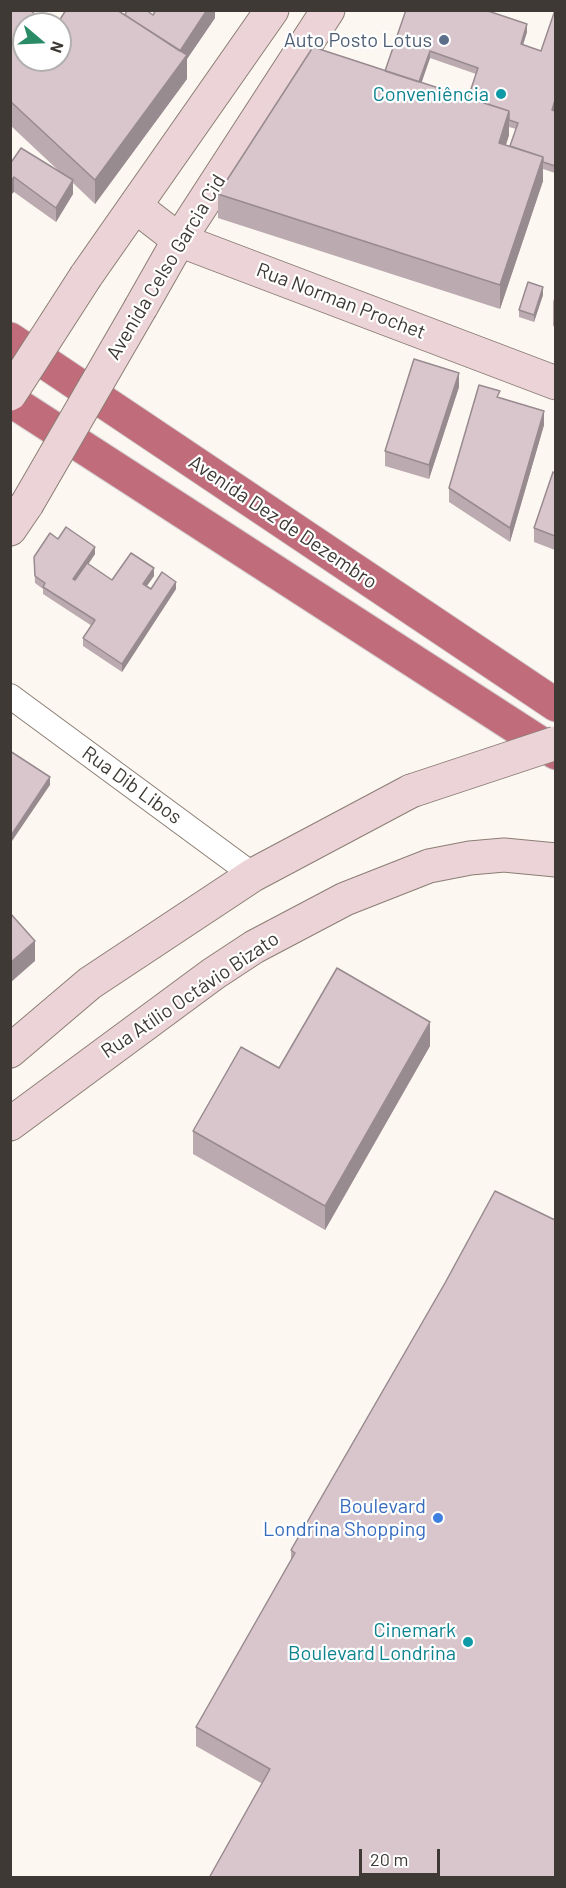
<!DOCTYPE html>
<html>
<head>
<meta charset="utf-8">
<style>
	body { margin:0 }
	#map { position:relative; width:566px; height:1888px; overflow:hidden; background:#fdf7f2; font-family:Barlow,sans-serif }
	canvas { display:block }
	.frame { position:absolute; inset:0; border:12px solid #3e3934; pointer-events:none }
	.north { position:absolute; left:12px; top:12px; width:60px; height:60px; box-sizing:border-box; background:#fff; border:2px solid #b2b0ae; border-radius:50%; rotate:109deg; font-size:16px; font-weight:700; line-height:24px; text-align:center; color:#3e3934 }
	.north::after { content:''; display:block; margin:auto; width:21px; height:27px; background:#298c67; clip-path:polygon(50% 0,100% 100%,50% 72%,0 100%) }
	.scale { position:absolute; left:359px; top:1849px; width:81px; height:27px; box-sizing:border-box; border:3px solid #3e3934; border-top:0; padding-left:8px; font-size:18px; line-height:21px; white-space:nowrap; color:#3e3934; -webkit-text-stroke:4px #fff; paint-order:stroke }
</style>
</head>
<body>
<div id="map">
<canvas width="566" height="1888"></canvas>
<div class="frame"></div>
<div class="north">N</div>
<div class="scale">20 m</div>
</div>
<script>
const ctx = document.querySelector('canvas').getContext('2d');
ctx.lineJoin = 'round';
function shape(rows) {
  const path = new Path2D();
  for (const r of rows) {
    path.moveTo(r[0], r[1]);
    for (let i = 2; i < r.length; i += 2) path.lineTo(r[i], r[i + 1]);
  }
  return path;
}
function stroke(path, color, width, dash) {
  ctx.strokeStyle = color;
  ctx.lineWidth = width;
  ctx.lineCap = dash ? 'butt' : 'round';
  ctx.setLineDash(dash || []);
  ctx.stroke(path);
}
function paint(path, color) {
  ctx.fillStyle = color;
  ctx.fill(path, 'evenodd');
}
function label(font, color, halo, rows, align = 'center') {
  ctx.font = font + ' Barlow,sans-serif';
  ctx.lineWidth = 4.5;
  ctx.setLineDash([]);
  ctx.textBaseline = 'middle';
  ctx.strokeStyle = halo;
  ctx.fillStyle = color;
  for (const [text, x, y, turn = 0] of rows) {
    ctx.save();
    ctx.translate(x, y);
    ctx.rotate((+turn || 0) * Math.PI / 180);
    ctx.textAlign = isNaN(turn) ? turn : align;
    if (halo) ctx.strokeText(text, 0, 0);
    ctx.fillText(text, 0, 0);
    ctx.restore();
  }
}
const street = shape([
	[10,696,253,875]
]);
const secondary = shape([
	[135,206,179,240,556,383],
	[86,276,272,10],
	[141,307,179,240,328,10],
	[10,529,27,504],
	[10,1051,90,983,253,875,411,791],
	[10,1124,213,974,254,947,345,899,429,866,470,858,504,855,556,860]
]);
const highway = shape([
	[10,339,556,705],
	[10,400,556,753]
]);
stroke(street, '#8b7e73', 26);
stroke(secondary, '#8b7e73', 35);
stroke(highway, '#d5d3d2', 35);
stroke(street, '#fff', 24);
stroke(secondary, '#ecd3d7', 33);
stroke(highway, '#c16c7b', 33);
const secondaryBridge = shape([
	[10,394,86,276],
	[27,504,141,307],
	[411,791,556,743]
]);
stroke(secondaryBridge, '#8b7e73', 35, []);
stroke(secondaryBridge, '#ecd3d7', 33);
paint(shape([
	[10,10,24,60,125,15,153,15,215,10,215,18,187,59,187,79,95,204,73,183,73,194,56,222,14,192,10,164,61,173,10,125],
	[406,10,527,32,523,45,555,107,554,110,555,111,555,173,543,169,543,181,500,309,218,218,218,194,385,71],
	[430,58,476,74,468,98,421,83],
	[509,127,516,129,510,146,506,145,509,135],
	[543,295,534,322,519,317,519,310],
	[555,295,555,327,553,326,553,302],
	[459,387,429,479,385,466,385,451],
	[500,398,544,425,510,542,449,502,449,488],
	[555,473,555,550,534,542,534,528],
	[58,539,95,554,88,564,112,580,154,576,147,586,151,589,176,589,122,672,83,646,83,638,92,626,43,594,43,589,35,583,34,557],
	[430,1046,325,1230,193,1154,193,1131,279,1068],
	[445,1283,555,1878,261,1783,196,1746,196,1727,291,1560,291,1550]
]), '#bbaaaf');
paint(shape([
	[207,10,215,10,215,18,187,59,187,79,95,204,95,180],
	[527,24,527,32,521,51,521,44],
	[430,51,430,58,418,93,418,86],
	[555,100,555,107,552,117,552,110],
	[509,111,509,135,499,166,499,143],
	[543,157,543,181,500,309,500,285],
	[14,177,14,192,10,196,10,182],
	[73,180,73,194,56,222,56,208],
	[543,287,543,295,534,322,534,315],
	[459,373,459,387,429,479,429,465],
	[544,411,544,425,510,542,510,528],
	[95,547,95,554,73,587,73,579],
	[154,568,154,576,143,591,143,584],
	[176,582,176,589,122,672,122,664],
	[50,777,50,785,10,844,10,837],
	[35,941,35,961,10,983,10,963],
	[430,1022,430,1046,325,1230,325,1206]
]), '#988b8f');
const building = shape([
	[10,10,30,10,47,24,24,24,24,60,60,60,60,24,57,24,66,10,117,10,187,55,95,180,10,101,10,10],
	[127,10,146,10,153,15,156,10,207,10,180,51,125,15,127,10],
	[406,10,485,10,527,24,521,44,541,51,555,10,555,100,552,110,555,111,555,166,543,162,543,157,510,146,518,123,509,120,509,111,468,98,478,68,430,51,419,82,385,71,406,10],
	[313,47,509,111,499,143,543,157,500,285,218,194,313,47],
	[21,148,73,180,56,208,14,177,10,182,10,164,21,148],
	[528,282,543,287,534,315,519,310,528,282],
	[414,359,459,373,429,465,385,451,414,359],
	[479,385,500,391,497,397,544,411,510,528,449,488,479,385],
	[553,472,555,473,555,536,534,528,553,472],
	[66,527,95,547,73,579,75,580,87,563,112,580,131,553,154,568,143,584,151,589,162,572,176,582,122,664,83,638,95,620,43,587,45,583,35,576,34,557,50,533,58,539,66,527],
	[10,751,50,777,10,837,10,751],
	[10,913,35,941,10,963,10,913],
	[337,968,430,1022,325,1206,193,1131,241,1047,279,1068,337,968],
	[495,1191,555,1220,555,1878,209,1878,270,1769,196,1727,295,1553,291,1550,445,1283,495,1191]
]);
paint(building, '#d9c6cc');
stroke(building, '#988b8f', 1.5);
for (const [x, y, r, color] of [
	[444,40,6,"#5c6f8a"],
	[501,94,6,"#0f9aa8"],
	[438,1518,6,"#3f7fe0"],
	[468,1642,6,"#0f9aa8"]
]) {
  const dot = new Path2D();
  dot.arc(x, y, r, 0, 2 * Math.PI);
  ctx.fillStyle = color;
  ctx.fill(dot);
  stroke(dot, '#fff', 2);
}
label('20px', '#4e5e75', '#fff', [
	["Auto Posto Lotus",432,40]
], 'right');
label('20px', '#0d838f', '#fff', [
	["Conveniência",489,94],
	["Cinemark",456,1630],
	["Boulevard Londrina",456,1653]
], 'right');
label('20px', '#3e3934', '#fff', [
	["Avenida Celso Garcia Cid",166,267,-59],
	["Rua Norman Prochet",341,301,21],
	["Avenida Dez de Dezembro",283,522,34],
	["Rua Dib Libos",132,785,36],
	["Rua Atílio Octávio Bizato",190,995,-34]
]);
label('20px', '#366cbe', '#fff', [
	["Boulevard",426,1506],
	["Londrina Shopping",426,1529]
], 'right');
</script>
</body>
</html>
